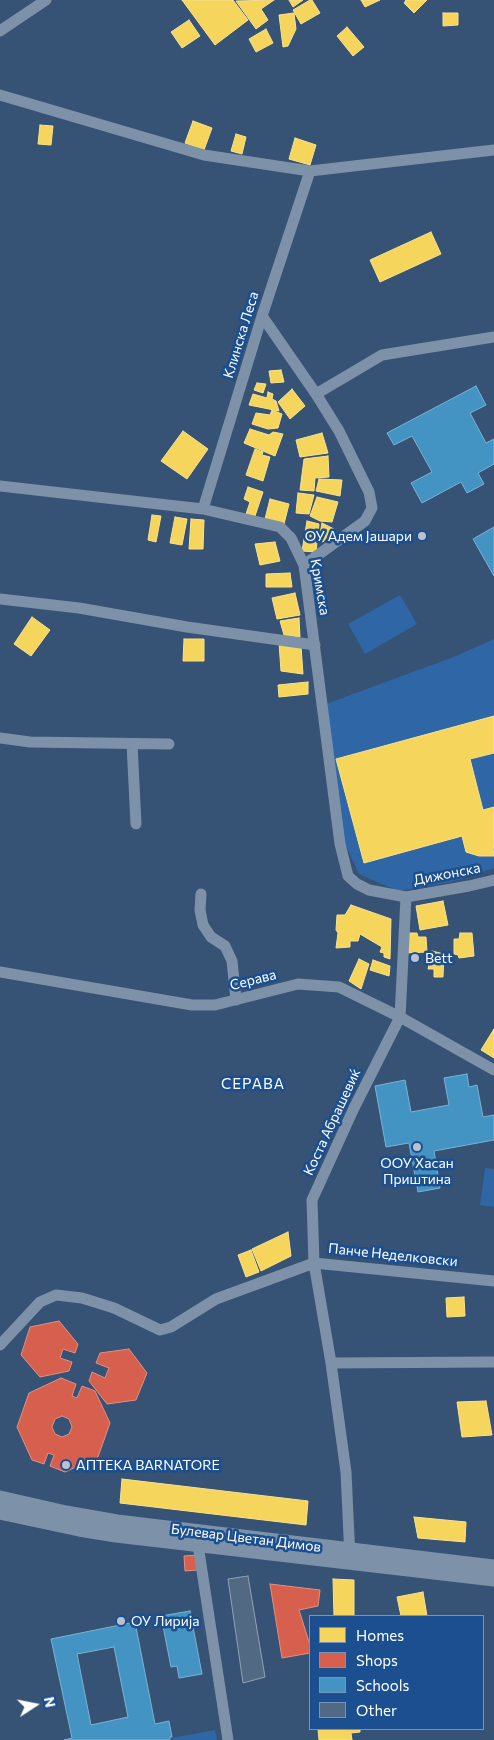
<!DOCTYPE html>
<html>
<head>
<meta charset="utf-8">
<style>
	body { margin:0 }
	#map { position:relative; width:494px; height:1740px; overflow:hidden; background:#365274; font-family:Commissioner,sans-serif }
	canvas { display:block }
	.legend { position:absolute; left:309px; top:1615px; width:175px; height:115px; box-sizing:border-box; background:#1b4f8f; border:1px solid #7695bc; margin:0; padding:6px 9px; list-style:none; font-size:15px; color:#fff }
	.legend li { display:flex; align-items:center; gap:10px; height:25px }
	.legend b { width:25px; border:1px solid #7695bc }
	.north { position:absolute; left:10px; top:1680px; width:50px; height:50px; -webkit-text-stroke:4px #1b4f8f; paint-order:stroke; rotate:79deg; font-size:14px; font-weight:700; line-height:20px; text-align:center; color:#fff }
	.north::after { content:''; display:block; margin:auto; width:18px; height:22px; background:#fff; clip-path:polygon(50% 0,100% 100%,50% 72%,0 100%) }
</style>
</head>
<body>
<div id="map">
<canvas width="494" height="1740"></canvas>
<ul class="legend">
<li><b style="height:14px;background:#f6d55c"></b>Homes</li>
<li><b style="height:14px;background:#d6604d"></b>Shops</li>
<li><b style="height:14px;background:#4393c3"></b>Schools</li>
<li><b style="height:14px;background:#526984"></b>Other</li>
</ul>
<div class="north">N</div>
</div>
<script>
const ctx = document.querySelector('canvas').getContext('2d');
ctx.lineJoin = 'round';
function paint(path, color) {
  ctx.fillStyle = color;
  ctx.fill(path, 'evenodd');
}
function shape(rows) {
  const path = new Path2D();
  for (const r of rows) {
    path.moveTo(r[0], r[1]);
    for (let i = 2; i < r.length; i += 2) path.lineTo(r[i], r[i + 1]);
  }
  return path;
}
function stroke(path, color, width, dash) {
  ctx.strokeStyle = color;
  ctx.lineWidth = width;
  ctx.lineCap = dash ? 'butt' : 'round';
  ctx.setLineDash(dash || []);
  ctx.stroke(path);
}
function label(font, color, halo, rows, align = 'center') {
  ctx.font = font + ' Commissioner,sans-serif';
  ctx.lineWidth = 5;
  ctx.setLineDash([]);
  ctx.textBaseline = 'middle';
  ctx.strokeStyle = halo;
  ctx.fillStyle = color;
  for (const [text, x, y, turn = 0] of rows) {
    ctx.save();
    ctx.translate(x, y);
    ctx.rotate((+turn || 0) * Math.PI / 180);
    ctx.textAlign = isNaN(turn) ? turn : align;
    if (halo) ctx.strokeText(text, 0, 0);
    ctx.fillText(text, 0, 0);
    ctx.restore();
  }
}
paint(shape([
	[400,595,417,624,365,654,348,624],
	[494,639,494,868,451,882,398,891,359,874,345,844,326,704,456,656],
	[485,1168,494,1169,494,1207,480,1205],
	[215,1730,217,1740,173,1740,172,1738]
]), '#2f66a5');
const homes = shape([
	[182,0,233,0,248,20,215,45,182,0],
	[274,0,261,9,268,20,256,29,236,1,274,0],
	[289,0,303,0,293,7,289,0],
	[310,0,312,0,320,13,301,24,293,10,310,0],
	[361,0,380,0,365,7,361,0],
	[406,0,427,0,414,13,404,3,406,0],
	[294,13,296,29,288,46,283,47,279,15,294,13],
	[443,13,458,13,458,25,443,26,443,13],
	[189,20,200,36,182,48,171,32,189,20],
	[347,27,364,47,353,56,337,36,347,27],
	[266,29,273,43,256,52,249,39,266,29],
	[193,121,212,128,204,150,185,143,193,121],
	[40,125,53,126,51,145,38,144,40,125],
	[236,134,246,137,242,154,231,151,236,134],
	[295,138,316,145,310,165,289,159,295,138],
	[431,232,441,254,380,282,370,260,431,232],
	[281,370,284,382,271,383,269,371,281,370],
	[257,383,266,384,263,393,254,390,257,383],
	[292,389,305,406,290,419,278,402,292,389],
	[268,392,273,394,272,399,276,401,279,411,249,405,253,394,267,398,268,392],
	[272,410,282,414,278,428,268,429,252,424,256,413,270,415,272,410],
	[250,429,269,435,273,432,283,434,275,456,244,443,250,429],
	[183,431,208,449,187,479,161,461,183,431],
	[322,433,328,453,300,457,296,440,322,433],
	[255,449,263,452,262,455,270,457,263,481,246,475,255,449],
	[328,456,329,477,315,478,314,491,300,490,304,459,328,456],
	[319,479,342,480,340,496,316,491,319,479],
	[248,487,263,492,255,516,246,514,250,502,244,499,248,487],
	[298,493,314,495,309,514,296,513,298,493],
	[317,497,338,502,332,522,320,521,310,516,317,497],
	[270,499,289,504,284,524,265,519,270,499],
	[152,515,161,516,156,542,148,540,152,515],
	[175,517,187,519,182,545,170,543,175,517],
	[191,519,204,520,203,549,189,549,191,519],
	[307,521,319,524,316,552,302,551,307,521],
	[322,523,334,529,329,539,326,538,323,542,319,540,322,523],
	[275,542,280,561,260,565,255,544,275,542],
	[290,573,292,587,266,587,266,574,290,573],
	[295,593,300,615,277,619,272,598,295,593],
	[32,617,50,630,31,656,14,644,32,617],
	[299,618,300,637,284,635,280,621,299,618],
	[184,639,204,639,204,661,183,661,184,639],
	[279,643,301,646,303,674,281,671,279,643],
	[308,682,308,694,279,697,278,685,308,682],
	[494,716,494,753,470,759,483,810,494,807,494,848,493,848,494,856,479,856,466,852,462,836,364,863,336,759,494,716],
	[443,901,448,925,420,930,416,906,443,901],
	[351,905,391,919,390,959,384,957,384,953,380,952,382,947,360,934,358,941,350,941,350,947,336,948,338,933,336,930,337,915,345,915,351,905],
	[406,933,417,933,418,937,426,937,427,952,406,953,406,933],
	[460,933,472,933,474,956,459,958,458,955,454,954,454,939,459,939,460,933],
	[432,951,444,954,443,977,434,977,434,969,428,969,432,951],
	[359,959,369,964,361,989,349,981,359,959],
	[373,960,390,966,389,976,370,970,373,960],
	[494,1029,494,1058,481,1050,494,1029],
	[288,1232,291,1256,261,1271,252,1249,288,1232],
	[251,1250,259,1272,246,1277,238,1255,251,1250],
	[464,1297,465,1316,447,1317,446,1298,464,1297],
	[486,1401,492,1435,462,1437,457,1402,486,1401],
	[122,1479,308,1501,306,1525,120,1503,122,1479],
	[414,1517,466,1522,465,1542,418,1538,414,1517],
	[333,1579,354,1580,354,1616,334,1616,333,1579],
	[423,1592,427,1616,401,1616,397,1597,423,1592],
	[318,1729,360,1729,360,1732,351,1733,352,1740,319,1740,318,1729]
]);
paint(homes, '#f6d55c');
stroke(homes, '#f9e28d', 1);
const shops = shape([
	[59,1321,78,1344,75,1353,63,1349,60,1358,72,1362,69,1371,40,1377,21,1355,30,1327,59,1321],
	[129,1349,147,1373,136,1400,107,1404,89,1381,92,1372,105,1378,109,1368,96,1363,100,1353,129,1349],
	[61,1378,76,1384,72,1396,77,1398,82,1386,95,1391,110,1423,98,1457,65,1472,50,1466,54,1455,48,1453,44,1464,32,1460,17,1427,29,1393,61,1378],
	[62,1416,69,1419,72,1427,69,1434,62,1437,55,1434,52,1427,55,1419,62,1416],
	[197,1555,198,1570,185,1571,184,1556,197,1555],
	[270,1584,320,1590,318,1606,299,1610,310,1645,310,1653,282,1658,270,1584]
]);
paint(shops, '#d6604d');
stroke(shops, '#e29082', 1);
const schools = shape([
	[476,386,486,405,470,413,486,443,494,439,494,464,478,473,484,484,467,493,461,482,422,503,411,483,432,472,412,436,394,445,387,433,476,386],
	[494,527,494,576,473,539,494,527],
	[467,1074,469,1087,477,1085,483,1117,494,1115,494,1140,434,1151,440,1188,418,1192,409,1143,386,1147,375,1086,405,1080,411,1112,449,1105,444,1078,467,1074],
	[190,1611,202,1674,179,1678,177,1666,171,1667,161,1616,190,1611],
	[135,1622,155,1724,169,1721,172,1737,170,1737,170,1740,64,1740,72,1738,51,1639,135,1622],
	[114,1647,128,1717,91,1725,77,1654,114,1647]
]);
paint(schools, '#4393c3');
stroke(schools, '#7bb3d5', 1);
const building = shape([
	[248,1576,265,1677,243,1683,228,1579,248,1576]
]);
paint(building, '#526984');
stroke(building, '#92a2b6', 1);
stroke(shape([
	[0,31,46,0],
	[0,95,204,155,310,171,494,150],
	[262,316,316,394],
	[0,486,203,509,280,527,291,538,304,565,340,844,348,876,357,884,369,890,406,897,469,886,494,880],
	[203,509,262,316,310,171],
	[304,565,365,521,372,508,369,492,339,431,316,394,382,355,494,337],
	[0,599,79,608,187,627,315,645],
	[0,738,30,742,169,744],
	[132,744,136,824],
	[201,894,200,910,203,925,211,937,225,946,232,961,236,1000],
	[0,972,192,1005,215,1005,298,984,339,987,400,1017,494,1070],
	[0,1345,40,1302,56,1295,82,1298,114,1308,160,1330,171,1327,216,1299,314,1263,494,1281],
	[331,1363,494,1362],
	[198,1545,228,1740],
	[350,1558,346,1472,331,1363,314,1263,312,1200,354,1108,400,1017,406,897]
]), '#7d92a8', 11);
stroke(shape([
	[0,1498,66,1513,117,1522,494,1567],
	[0,1512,79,1529,116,1535,494,1579]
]), '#7d92a8', 15);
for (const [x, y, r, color] of [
	[422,536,5,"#b9c2ce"],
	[415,958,5,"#b9c2ce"],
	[417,1147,5,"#b9c2ce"],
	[66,1465,5,"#b9c2ce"],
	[121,1621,5,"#b9c2ce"]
]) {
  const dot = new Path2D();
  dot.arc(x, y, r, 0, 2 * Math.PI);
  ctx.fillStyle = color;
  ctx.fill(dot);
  stroke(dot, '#1b4f8f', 2);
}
label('14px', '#fff', '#1b4f8f', [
	["Клинска Леса",241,335,-73],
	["Кримска",320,587,80],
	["Дижонска",447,874,-11],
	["Серава",253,980,-14],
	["Коста Абрашевиќ",332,1122,-65],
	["Панче Неделковски",393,1255,6],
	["Булевар Цветан Димов",246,1538,7]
]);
label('14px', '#fff', '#1b4f8f', [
	["ОУ Адем Јашари",412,536,"right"],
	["Bett",425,958],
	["ООУ Хасан",417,1163,"center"],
	["Приштина",417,1179,"center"],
	["АПТЕКА BARNATORE",76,1465],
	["ОУ Лирија",131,1621]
], 'left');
ctx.letterSpacing = '1px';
label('15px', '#fff', '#1b4f8f', [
	["СЕРАВА",253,1084]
]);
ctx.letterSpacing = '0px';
</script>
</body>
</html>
